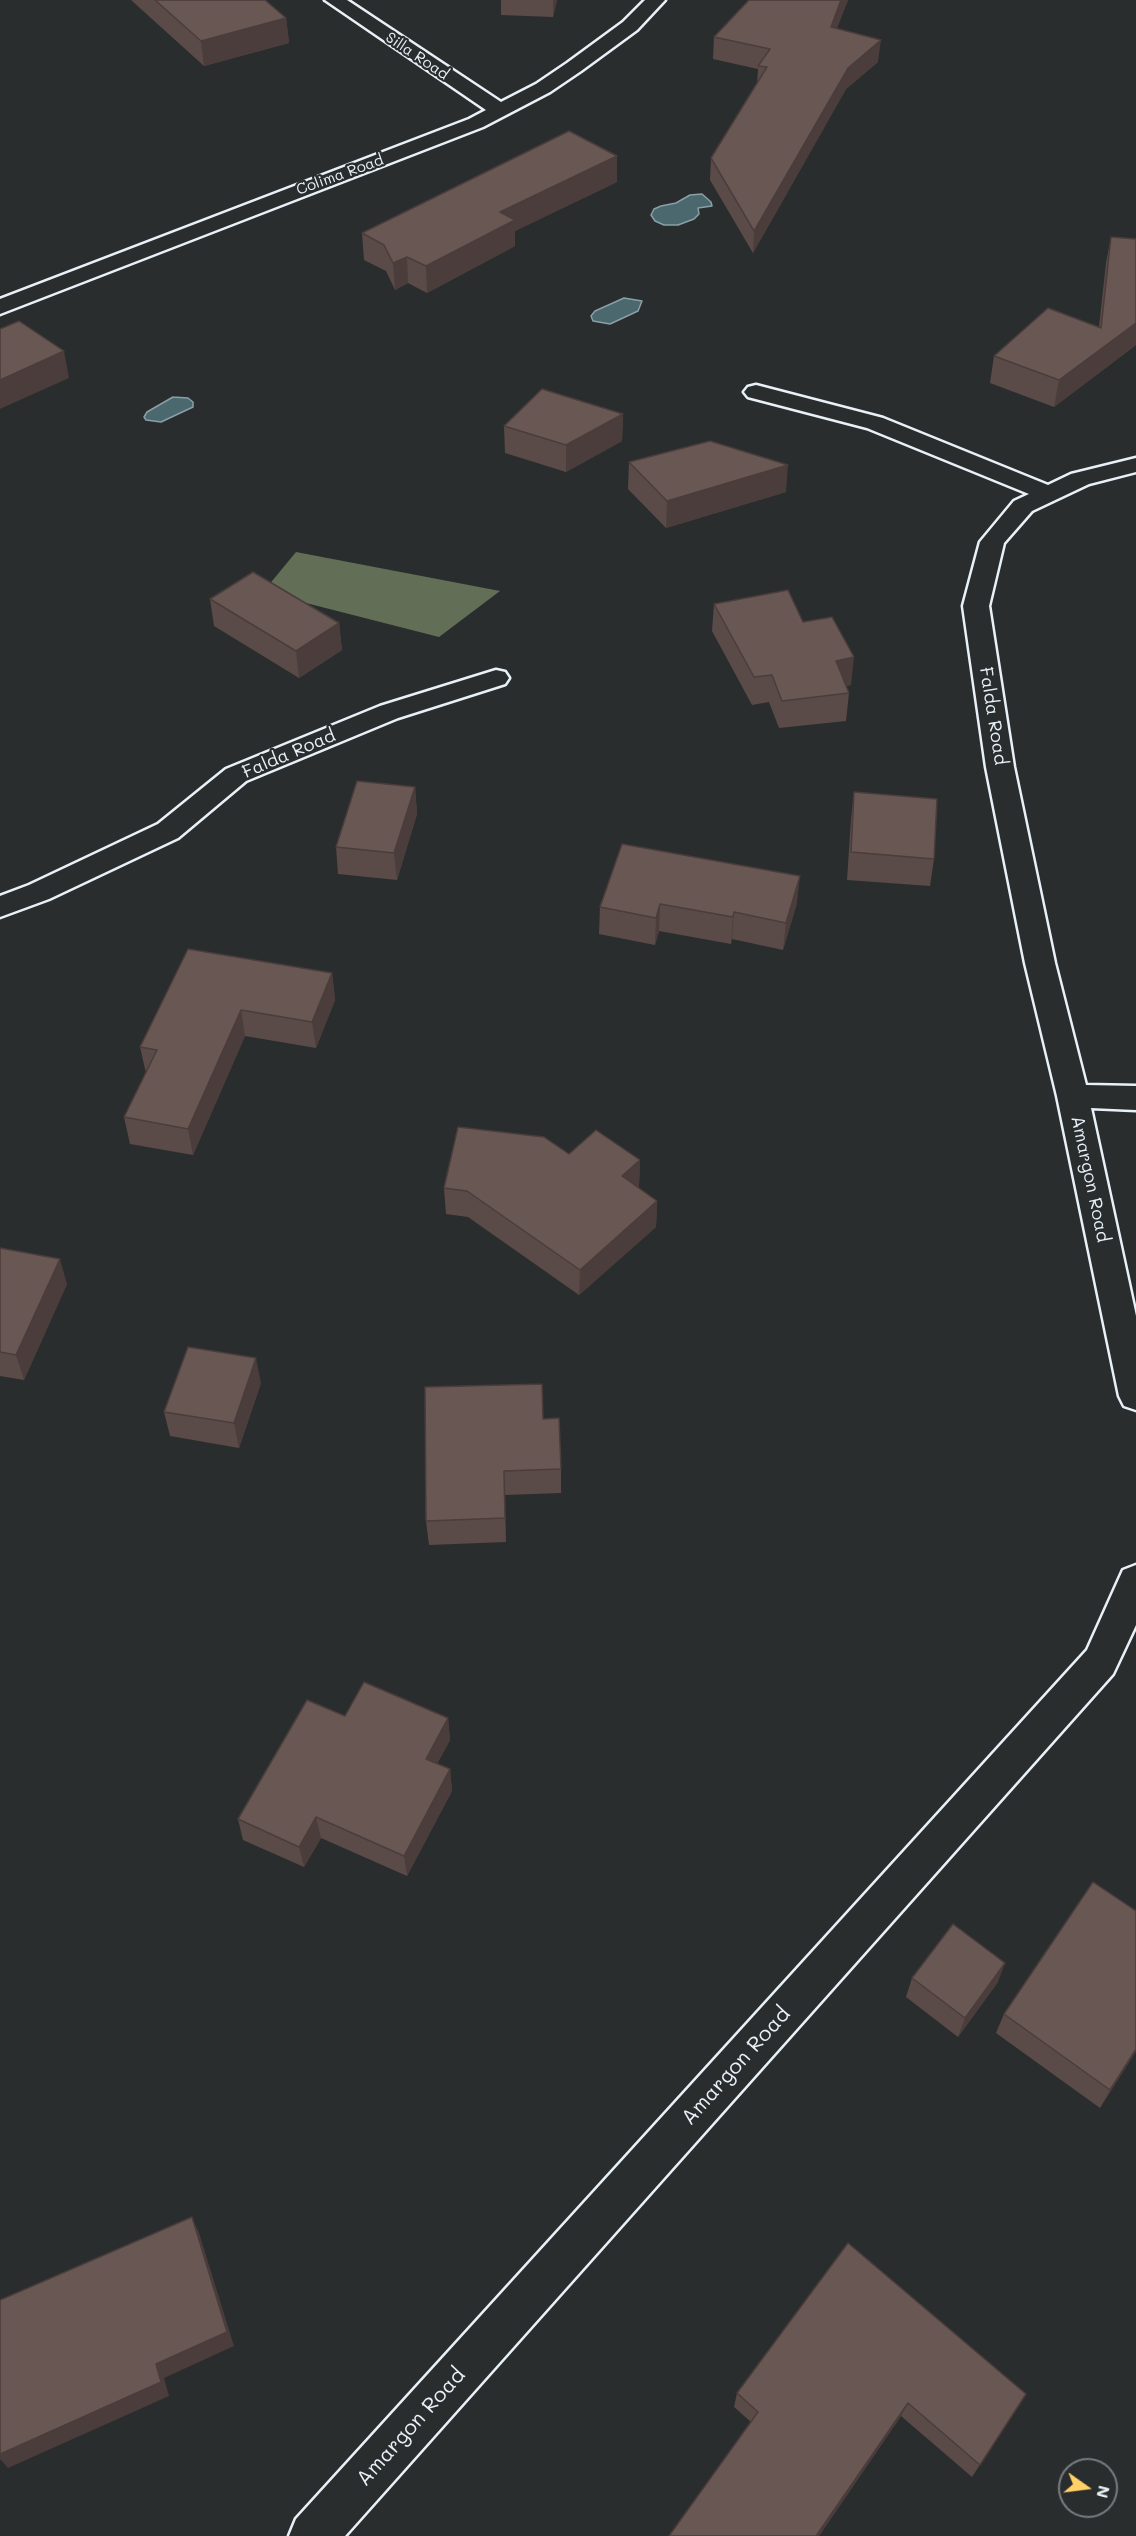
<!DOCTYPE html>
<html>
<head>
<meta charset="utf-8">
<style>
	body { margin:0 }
	#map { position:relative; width:1136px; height:2536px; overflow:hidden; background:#2a2d2e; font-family:Mali,sans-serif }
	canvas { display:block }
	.north { position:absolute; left:1058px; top:2458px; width:60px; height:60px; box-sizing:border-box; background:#2a2d2e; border:2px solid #767b7f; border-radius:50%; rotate:104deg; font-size:16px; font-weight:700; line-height:24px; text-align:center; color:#e8f1f8 }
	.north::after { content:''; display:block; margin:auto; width:21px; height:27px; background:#ffd166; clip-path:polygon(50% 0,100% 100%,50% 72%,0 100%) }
</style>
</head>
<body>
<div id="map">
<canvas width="1136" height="2536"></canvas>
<div class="north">N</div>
</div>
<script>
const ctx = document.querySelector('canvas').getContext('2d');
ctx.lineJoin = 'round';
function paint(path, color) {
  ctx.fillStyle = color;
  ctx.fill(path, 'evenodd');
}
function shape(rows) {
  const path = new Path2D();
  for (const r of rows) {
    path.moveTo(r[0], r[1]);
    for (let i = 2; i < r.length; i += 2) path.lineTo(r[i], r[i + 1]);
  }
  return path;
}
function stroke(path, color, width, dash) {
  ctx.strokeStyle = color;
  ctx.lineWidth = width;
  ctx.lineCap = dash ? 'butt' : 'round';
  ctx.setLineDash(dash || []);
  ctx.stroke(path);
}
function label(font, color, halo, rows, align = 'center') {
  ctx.font = font + ' Mali,sans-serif';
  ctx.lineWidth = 4.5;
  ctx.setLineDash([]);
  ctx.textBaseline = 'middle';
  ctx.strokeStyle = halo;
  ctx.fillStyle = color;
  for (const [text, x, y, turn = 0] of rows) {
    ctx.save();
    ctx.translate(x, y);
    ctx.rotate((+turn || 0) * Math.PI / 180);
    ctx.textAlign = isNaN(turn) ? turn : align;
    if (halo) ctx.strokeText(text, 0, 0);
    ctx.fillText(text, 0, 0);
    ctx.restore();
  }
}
paint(shape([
	[296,552,500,591,439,637,263,592]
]), '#626f56');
const water = shape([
	[702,194,711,202,712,206,698,208,699,214,694,219,678,225,664,225,655,221,651,215,654,209,661,206,676,203,690,195,702,194],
	[624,298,642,301,638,311,610,324,593,321,591,316,595,311,624,298],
	[173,397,188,398,193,402,193,407,161,422,146,420,144,417,147,412,173,397]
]);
paint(water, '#4b686f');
stroke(water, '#8a9fa6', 1.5);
const minor = shape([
	[325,0,347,0,501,102,536,84,567,63,623,22,645,0,665,0,637,30,581,71,550,92,483,127,0,314,0,299,469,119,486,110,325,0],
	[756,385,883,418,1048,485,1071,474,1136,458,1136,472,1089,484,1032,511,1004,543,989,606,1014,767,1055,963,1086,1085,1136,1086,1136,1110,1091,1108,1136,1316,1136,1410,1124,1406,1119,1396,1057,1096,1025,963,986,767,963,606,980,542,1014,501,1029,494,867,428,748,397,744,392,748,387,756,385],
	[496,670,505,672,509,678,505,684,398,718,246,781,178,838,49,899,0,917,0,896,29,885,158,824,226,769,380,706,496,670],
	[1136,1565,1136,1625,1113,1674,345,2536,289,2536,296,2519,1087,1650,1123,1570,1136,1565]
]);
stroke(minor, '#e8f1f8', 5);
paint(minor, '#2a2d2e');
paint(shape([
	[131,0,265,0,286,18,289,43,204,66],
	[501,0,557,0,553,17,501,15],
	[749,0,848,0,837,28,878,62,846,89,753,253,710,180,711,158,757,84,758,69,713,59,714,37],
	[617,182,515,231,515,246,427,293,408,283,395,290,386,271,364,260,362,233],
	[1111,237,1136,345,1054,407,990,383,994,356,1099,327,1106,263],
	[623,414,622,441,566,472,505,453,504,426],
	[629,462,786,492,666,528,628,489],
	[210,599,339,623,342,650,299,678,214,626],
	[714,604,803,622,851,685,846,686,849,693,846,721,779,728,769,702,752,705,712,631],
	[415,787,417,814,397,880,338,874,336,847],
	[854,792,934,859,930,886,847,880,851,819],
	[622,844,797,903,783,950,732,939,731,944,659,931,655,945,599,934,600,907],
	[332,973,335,1000,316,1048,245,1036,193,1155,130,1144,124,1117,146,1073,140,1047],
	[569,1154,640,1160,639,1186,638,1188,657,1201,656,1227,579,1295,468,1217,446,1214,444,1188],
	[0,1248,67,1284,24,1380,0,1376],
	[261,1383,239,1448,170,1436,164,1412],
	[543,1419,561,1469,561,1493,505,1495,506,1542,429,1545,426,1521],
	[345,1716,448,1718,450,1740,437,1764,450,1769,452,1791,407,1876,321,1838,304,1867,243,1840,238,1819],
	[912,1978,998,1982,958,2037,906,1997],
	[1004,2014,1136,2051,1100,2108,996,2033],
	[737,2393,1026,2394,972,2477,901,2416,819,2536,669,2536,751,2422,734,2407]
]), '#5a4b48');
paint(shape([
	[553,0,557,0,553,17],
	[841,0,848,0,829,48,831,27],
	[286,18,289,43,204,66,201,41],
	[881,40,878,62,846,89,753,253,754,231,848,68],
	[617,156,617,182,515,231,515,246,427,293,426,266,500,212],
	[407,257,408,283,395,290,393,263],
	[1136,323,1136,345,1054,407,1059,380],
	[64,351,69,378,0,409,0,380],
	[623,414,622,441,566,472,566,445],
	[788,465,786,492,666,528,667,501],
	[339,623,342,650,299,678,296,651],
	[854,657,851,685,833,688,836,661],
	[415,787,417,814,397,880,394,853],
	[800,876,797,903,783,950,786,923],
	[660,904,659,931,655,945,656,918],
	[734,912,732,939,731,944,733,917],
	[332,973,335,1000,316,1048,312,1022],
	[241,1010,245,1036,193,1155,188,1129],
	[640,1160,639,1186,621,1203,622,1176],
	[657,1201,656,1227,579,1295,580,1270],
	[60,1259,67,1284,24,1380,16,1355],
	[256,1358,261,1383,239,1448,234,1423],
	[448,1718,450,1740,428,1780,426,1759],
	[450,1769,452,1791,407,1876,404,1856],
	[316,1817,321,1838,304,1867,299,1847],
	[1005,1963,998,1982,958,2037,965,2018],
	[1136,2049,1136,2051,1100,2108,1110,2090],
	[192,2217,199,2233,234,2346,164,2378,169,2396,8,2468,0,2459,0,2454],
	[908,2403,901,2416,819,2536,816,2536]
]), '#4a3d3b');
const building = shape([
	[155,0,265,0,286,18,201,41,155,0],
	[749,0,841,0,831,27,881,40,848,68,754,231,711,158,767,67,758,66,770,49,714,37,749,0],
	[569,131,617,156,500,212,515,220,426,266,407,257,393,263,384,245,362,233,569,131],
	[1111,237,1136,239,1136,323,1059,380,994,356,1048,308,1101,328,1111,237],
	[19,321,64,351,0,380,0,329,19,321],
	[542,389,623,414,566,445,504,426,542,389],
	[710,441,788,465,667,501,629,462,710,441],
	[253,572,339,623,296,651,210,599,253,572],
	[788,590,803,622,832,617,854,657,836,661,849,693,782,701,772,675,754,677,714,604,788,590],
	[357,781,415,787,394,853,336,847,357,781],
	[854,792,937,799,934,859,851,852,854,792],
	[622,844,800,876,786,923,734,912,733,917,660,904,656,918,600,907,622,844],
	[188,949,332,973,312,1022,241,1010,188,1129,124,1117,157,1050,140,1047,188,949],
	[458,1127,544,1137,569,1154,596,1130,640,1160,622,1176,657,1201,580,1270,467,1191,444,1188,458,1127],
	[0,1248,60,1259,16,1355,0,1352,0,1248],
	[188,1347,256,1358,234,1423,164,1412,188,1347],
	[542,1384,543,1419,559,1418,561,1469,504,1471,505,1518,426,1521,425,1387,542,1384],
	[364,1682,448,1718,426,1759,450,1769,404,1856,316,1817,299,1847,238,1819,307,1700,345,1716,364,1682],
	[1093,1882,1136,1911,1136,2049,1110,2090,1004,2014,1093,1882],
	[953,1924,1005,1963,965,2018,912,1978,953,1924],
	[192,2217,227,2332,156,2364,161,2382,0,2454,0,2300,192,2217],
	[848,2243,1026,2394,980,2465,908,2403,816,2536,669,2536,758,2412,737,2393,848,2243]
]);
paint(building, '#695754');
stroke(building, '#4a3d3b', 1.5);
label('15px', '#e8f1f8', '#2a2d2e', [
	["Silla Road",417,56,34],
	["Colima Road",340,175,-20]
]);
label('18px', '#e8f1f8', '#2a2d2e', [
	["Falda Road",993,716,81],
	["Falda Road",289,754,-23],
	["Amargon Road",1090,1179,78]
]);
label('21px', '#e8f1f8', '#2a2d2e', [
	["Amargon Road",736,2066,-48],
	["Amargon Road",411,2427,-48]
]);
</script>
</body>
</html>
